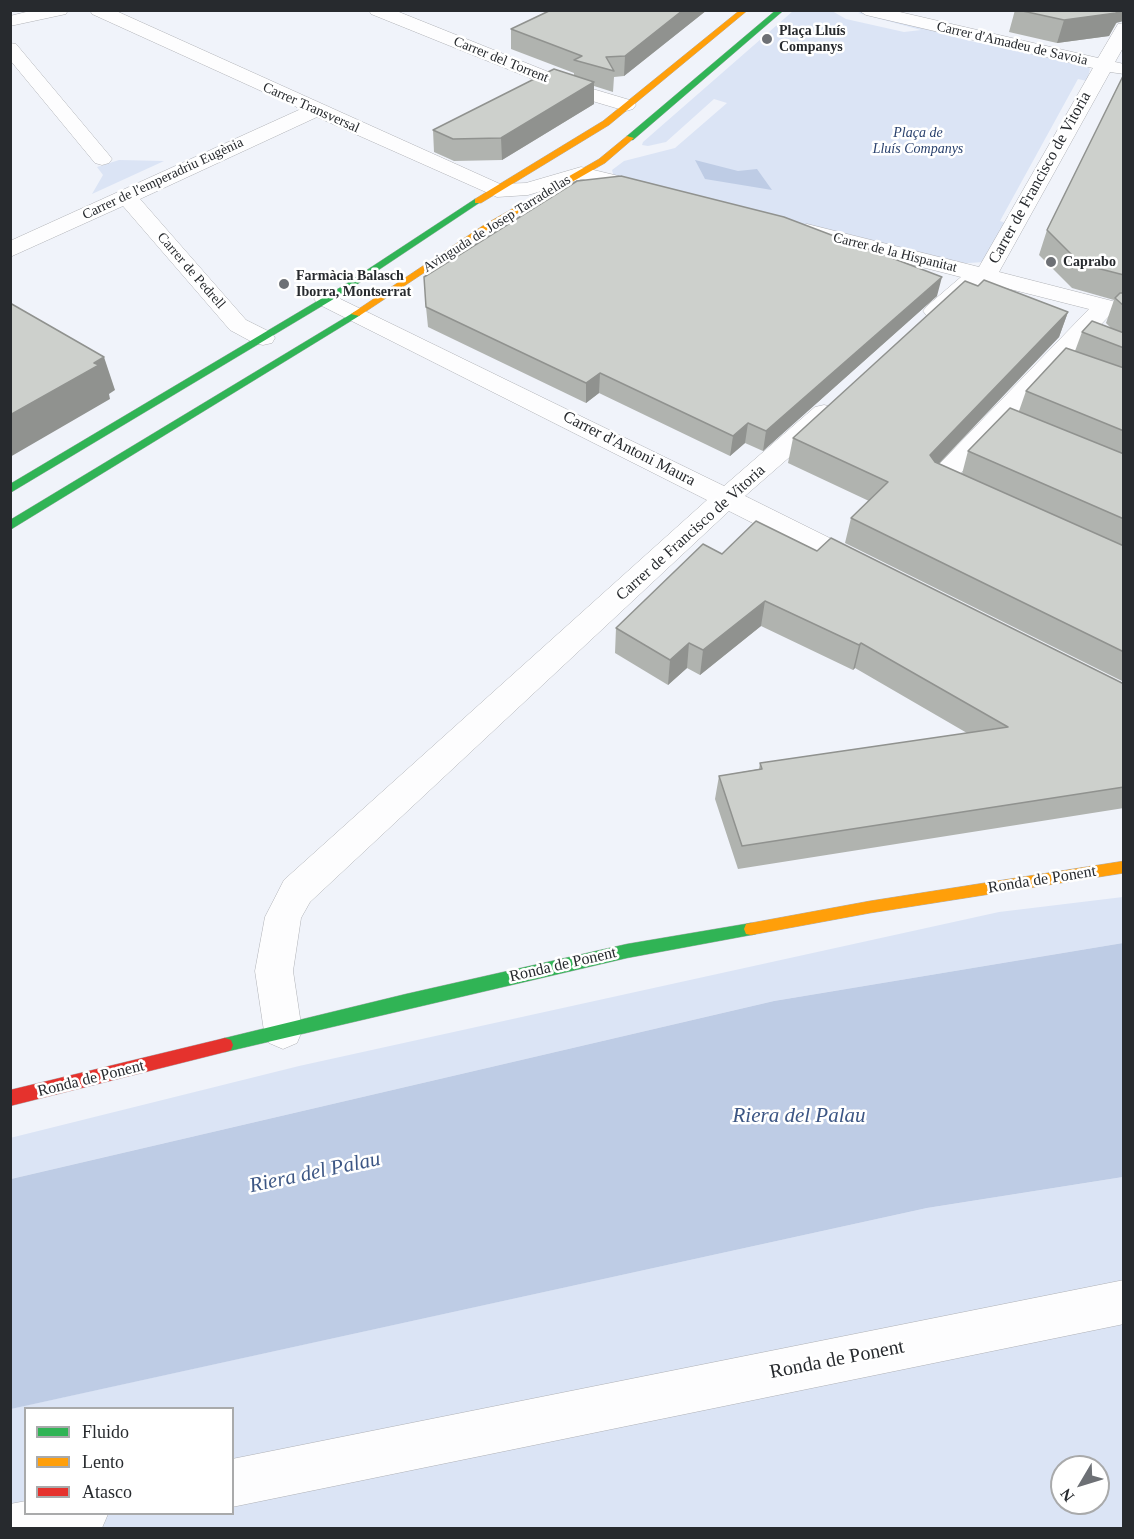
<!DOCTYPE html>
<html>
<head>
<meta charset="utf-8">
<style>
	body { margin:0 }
	#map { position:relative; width:1134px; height:1539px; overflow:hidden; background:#f0f3fa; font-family:"Times New Roman",serif }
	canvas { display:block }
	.frame { position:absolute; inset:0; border:12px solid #272a2e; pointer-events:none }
	.legend { position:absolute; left:24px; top:1407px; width:210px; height:108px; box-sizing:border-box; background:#fff; border:2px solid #a9aaab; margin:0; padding:8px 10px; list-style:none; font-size:18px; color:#272a2e }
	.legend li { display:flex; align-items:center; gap:12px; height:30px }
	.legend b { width:30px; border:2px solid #a9aaab }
	.north { position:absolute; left:1050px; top:1455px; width:60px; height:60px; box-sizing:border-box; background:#fff; border:2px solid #a9aaab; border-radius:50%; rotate:232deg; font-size:16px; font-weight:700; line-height:24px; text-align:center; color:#272a2e }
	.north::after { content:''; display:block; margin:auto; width:21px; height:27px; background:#6d7075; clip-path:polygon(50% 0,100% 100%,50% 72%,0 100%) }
</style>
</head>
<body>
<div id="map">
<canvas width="1134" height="1539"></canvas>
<div class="frame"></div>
<ul class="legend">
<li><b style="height:8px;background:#30b455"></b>Fluido</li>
<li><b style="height:8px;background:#ff9f0a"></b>Lento</li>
<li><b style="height:8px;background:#e5322d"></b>Atasco</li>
</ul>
<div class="north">N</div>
</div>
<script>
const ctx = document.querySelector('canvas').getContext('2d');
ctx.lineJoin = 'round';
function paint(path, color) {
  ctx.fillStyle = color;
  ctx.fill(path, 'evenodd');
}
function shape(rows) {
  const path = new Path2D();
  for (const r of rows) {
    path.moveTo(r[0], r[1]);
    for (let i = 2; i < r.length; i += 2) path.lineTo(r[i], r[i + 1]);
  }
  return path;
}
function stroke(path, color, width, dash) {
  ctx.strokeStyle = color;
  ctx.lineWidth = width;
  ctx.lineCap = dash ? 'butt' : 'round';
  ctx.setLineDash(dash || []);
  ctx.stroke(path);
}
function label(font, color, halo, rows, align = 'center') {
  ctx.font = font + ' "Times New Roman",serif';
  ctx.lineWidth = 5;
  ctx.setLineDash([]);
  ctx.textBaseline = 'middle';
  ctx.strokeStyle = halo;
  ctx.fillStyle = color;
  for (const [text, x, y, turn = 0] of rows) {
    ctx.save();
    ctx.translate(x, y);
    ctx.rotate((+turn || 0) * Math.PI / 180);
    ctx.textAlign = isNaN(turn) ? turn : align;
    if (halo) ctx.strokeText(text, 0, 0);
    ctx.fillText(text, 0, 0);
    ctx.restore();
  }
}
paint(shape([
	[793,11,832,11,846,19,904,32,921,30,858,13,861,12,959,34,957,38,1021,52,1024,49,1088,67,1090,69,1087,81,1078,79,1000,221,1009,224,984,262,953,264,619,178,613,174,612,170,624,161,675,148,727,103,714,99,666,142,648,146,642,145,643,142],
	[119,160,164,161,92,194,103,175,97,167],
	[1123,897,1123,943,774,1001,11,1179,10,1138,299,1066,999,912],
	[1123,1177,1123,1528,11,1528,10,1409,927,1208],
	[26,1408,232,1408,232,1514,26,1514],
	[1062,1467,1098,1467,1098,1503,1062,1503]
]), '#dbe4f5');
paint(shape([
	[695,160,738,171,757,169,772,190,705,179],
	[1123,943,1123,1177,927,1208,11,1409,11,1179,774,1001]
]), '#becce5');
const street = shape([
	[34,10,68,10,66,14,10,26,10,16,34,10],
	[90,10,114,10,500,184,526,183,581,167,652,184,655,189,652,194,644,195,582,179,528,195,497,197,317,117,140,199,246,320,272,333,275,338,272,343,263,345,254,343,230,330,123,206,10,257,10,241,301,109,92,14,90,10],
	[369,10,394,10,586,87,633,101,636,105,633,109,626,111,572,95,371,14,369,10],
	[858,10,891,10,1098,58,1118,24,1124,23,1124,46,1115,62,1124,64,1124,74,1110,72,999,272,1124,304,1124,318,1110,315,1069,358,1124,379,1124,395,1057,370,1014,416,1026,421,1030,427,1026,433,1017,435,1001,430,957,477,977,486,981,492,977,498,967,501,929,485,925,479,1089,309,986,283,974,288,943,316,935,318,927,316,923,311,927,306,961,277,799,236,796,231,799,226,807,224,979,267,1093,68,866,15,858,10],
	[10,43,16,44,109,155,112,159,109,163,102,165,95,163,10,60,10,43],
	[326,292,724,486,815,407,824,405,833,407,837,413,833,419,745,496,872,559,876,566,872,573,862,576,852,573,729,511,310,902,301,918,293,971,302,1031,297,1043,283,1049,269,1043,264,1031,255,971,265,917,284,880,707,500,318,304,314,299,318,294,326,292],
	[1124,1280,1124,1324,232,1507,232,1459,1124,1280],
	[26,1501,26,1514,108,1514,102,1528,10,1528,10,1504,26,1501]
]);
const fast = shape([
	[776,10,784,10,633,140,627,140,627,136,776,10],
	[475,199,482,201,347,291,10,493,10,484,341,287,475,199],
	[356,311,361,314,359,316,10,530,10,520,356,311],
	[751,923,756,924,758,929,756,934,751,935,627,958,225,1052,219,1050,217,1045,219,1040,225,1038,406,994,627,944,751,923]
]);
const slow = shape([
	[740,10,748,10,609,125,481,203,475,203,475,199,603,121,740,10],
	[627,136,634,138,605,163,490,229,359,316,351,314,484,225,599,159,627,136],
	[1124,861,1124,873,870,913,751,935,746,934,744,929,746,924,751,923,870,901,1124,861]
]);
const jam = shape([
	[225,1038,231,1040,233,1045,231,1050,225,1052,10,1106,10,1090,225,1038]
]);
stroke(street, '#b0b2b7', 1);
stroke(fast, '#b0b2b7', 1);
stroke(slow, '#b0b2b7', 1);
stroke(jam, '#b0b2b7', 1);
paint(street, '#fdfdfe');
paint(fast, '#30b455');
paint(slow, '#ff9f0a');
paint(jam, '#e5322d');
paint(shape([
	[551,10,707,10,624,76,614,77,613,92,594,86,594,104,502,160,454,161,434,152,433,130,574,76,574,73,511,49,511,29],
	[1015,10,1124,10,1109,36,1057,43,1009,32],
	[1124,74,1124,682,845,543,851,518,869,501,788,463,793,438,978,286,1068,312,1059,337,939,464,962,474,968,451,1019,411,1026,391,1075,351,1082,332,1112,329,1106,323,1114,300,1072,288,1039,255,1047,230],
	[937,296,763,451,745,443,730,456,599,393,586,403,428,327,426,307],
	[817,551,1124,684,1124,808,738,869,715,799,719,776,759,769,760,763,967,733,855,668,853,670,761,626,700,675,687,668,668,685,615,653,616,628,722,554]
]), '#b0b3af');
paint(shape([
	[683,10,707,10,624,76,625,56],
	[1117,10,1124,10,1124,21,1116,23,1109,36,1057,43,1064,20],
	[594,82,594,104,502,160,501,138],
	[942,277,937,296,763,451,766,431],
	[1068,312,1059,337,923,480,930,455],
	[104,357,115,390,109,394,110,399,10,457,10,415],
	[600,373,599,393,586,403,586,383],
	[748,423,745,443,730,456,733,436],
	[765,601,761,626,700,675,703,650],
	[689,643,687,668,668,685,670,660],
	[861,643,855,668,853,670,859,645]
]), '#90928f');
const building = shape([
	[551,10,683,10,625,56,606,57,614,71,574,60,582,56,511,29,551,10],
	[1018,10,1117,10,1116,13,1064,20,1018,10],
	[554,69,594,82,501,138,453,139,433,130,554,69],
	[1124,74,1124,275,1081,264,1047,230,1124,74],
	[621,176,784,217,942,277,766,431,748,423,733,436,600,373,586,383,426,307,424,277,577,181,621,176],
	[984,280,1068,312,930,455,935,462,1124,546,1124,652,851,518,888,482,793,438,965,281,978,286,984,280],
	[1120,293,1124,293,1124,306,1115,298,1120,293],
	[10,303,104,357,94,363,99,365,10,415,10,303],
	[1092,321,1124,333,1124,348,1082,332,1092,321],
	[1066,348,1124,368,1124,431,1026,391,1066,348],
	[1010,408,1124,454,1124,519,968,451,1010,408],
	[756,521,817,551,831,538,1124,684,1124,787,742,846,719,776,762,769,760,763,1008,727,861,643,859,645,765,601,703,650,689,643,670,660,616,628,703,544,722,554,756,521]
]);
paint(building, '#cdd0cc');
stroke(building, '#90928f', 1.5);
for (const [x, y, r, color] of [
	[767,39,6,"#6d7075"],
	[1051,262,6,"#6d7075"],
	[284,284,6,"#6d7075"]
]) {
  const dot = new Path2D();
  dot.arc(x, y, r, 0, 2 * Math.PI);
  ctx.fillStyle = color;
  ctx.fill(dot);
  stroke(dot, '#fff', 2);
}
label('bold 14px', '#272a2e', '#fff', [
	["Plaça Lluís",779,31],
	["Companys",779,47],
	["Caprabo",1063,262],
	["Farmàcia Balasch",296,276],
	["Iborra, Montserrat",296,292]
], 'left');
label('14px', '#272a2e', '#fff', [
	["Carrer d'Amadeu de Savoia",1012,44,13],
	["Carrer del Torrent",501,60,22],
	["Carrer Transversal",311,108,24],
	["Carrer de l'emperadriu Eugènia",163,179,-25],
	["Avinguda de Josep Tarradellas",497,224,-32],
	["Carrer de la Hispanitat",895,253,14],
	["Carrer de Pedrell",191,271,49]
]);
label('italic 14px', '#2a426e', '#fff', [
	["Plaça de",918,133],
	["Lluís Companys",918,149]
]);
label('16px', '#272a2e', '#fff', [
	["Carrer de Francisco de Vitoria",1040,178,-61],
	["Carrer d'Antoni Maura",629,449,27],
	["Carrer de Francisco de Vitoria",691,533,-42],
	["Ronda de Ponent",1042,880,-9],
	["Ronda de Ponent",563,965,-13],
	["Ronda de Ponent",91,1079,-14]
]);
label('20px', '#272a2e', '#fff', [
	["Ronda de Ponent",837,1360,-11]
]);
label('italic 21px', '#3c5684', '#fff', [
	["Riera del Palau",799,1116],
	["Riera del Palau",315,1173,-12]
]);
</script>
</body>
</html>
